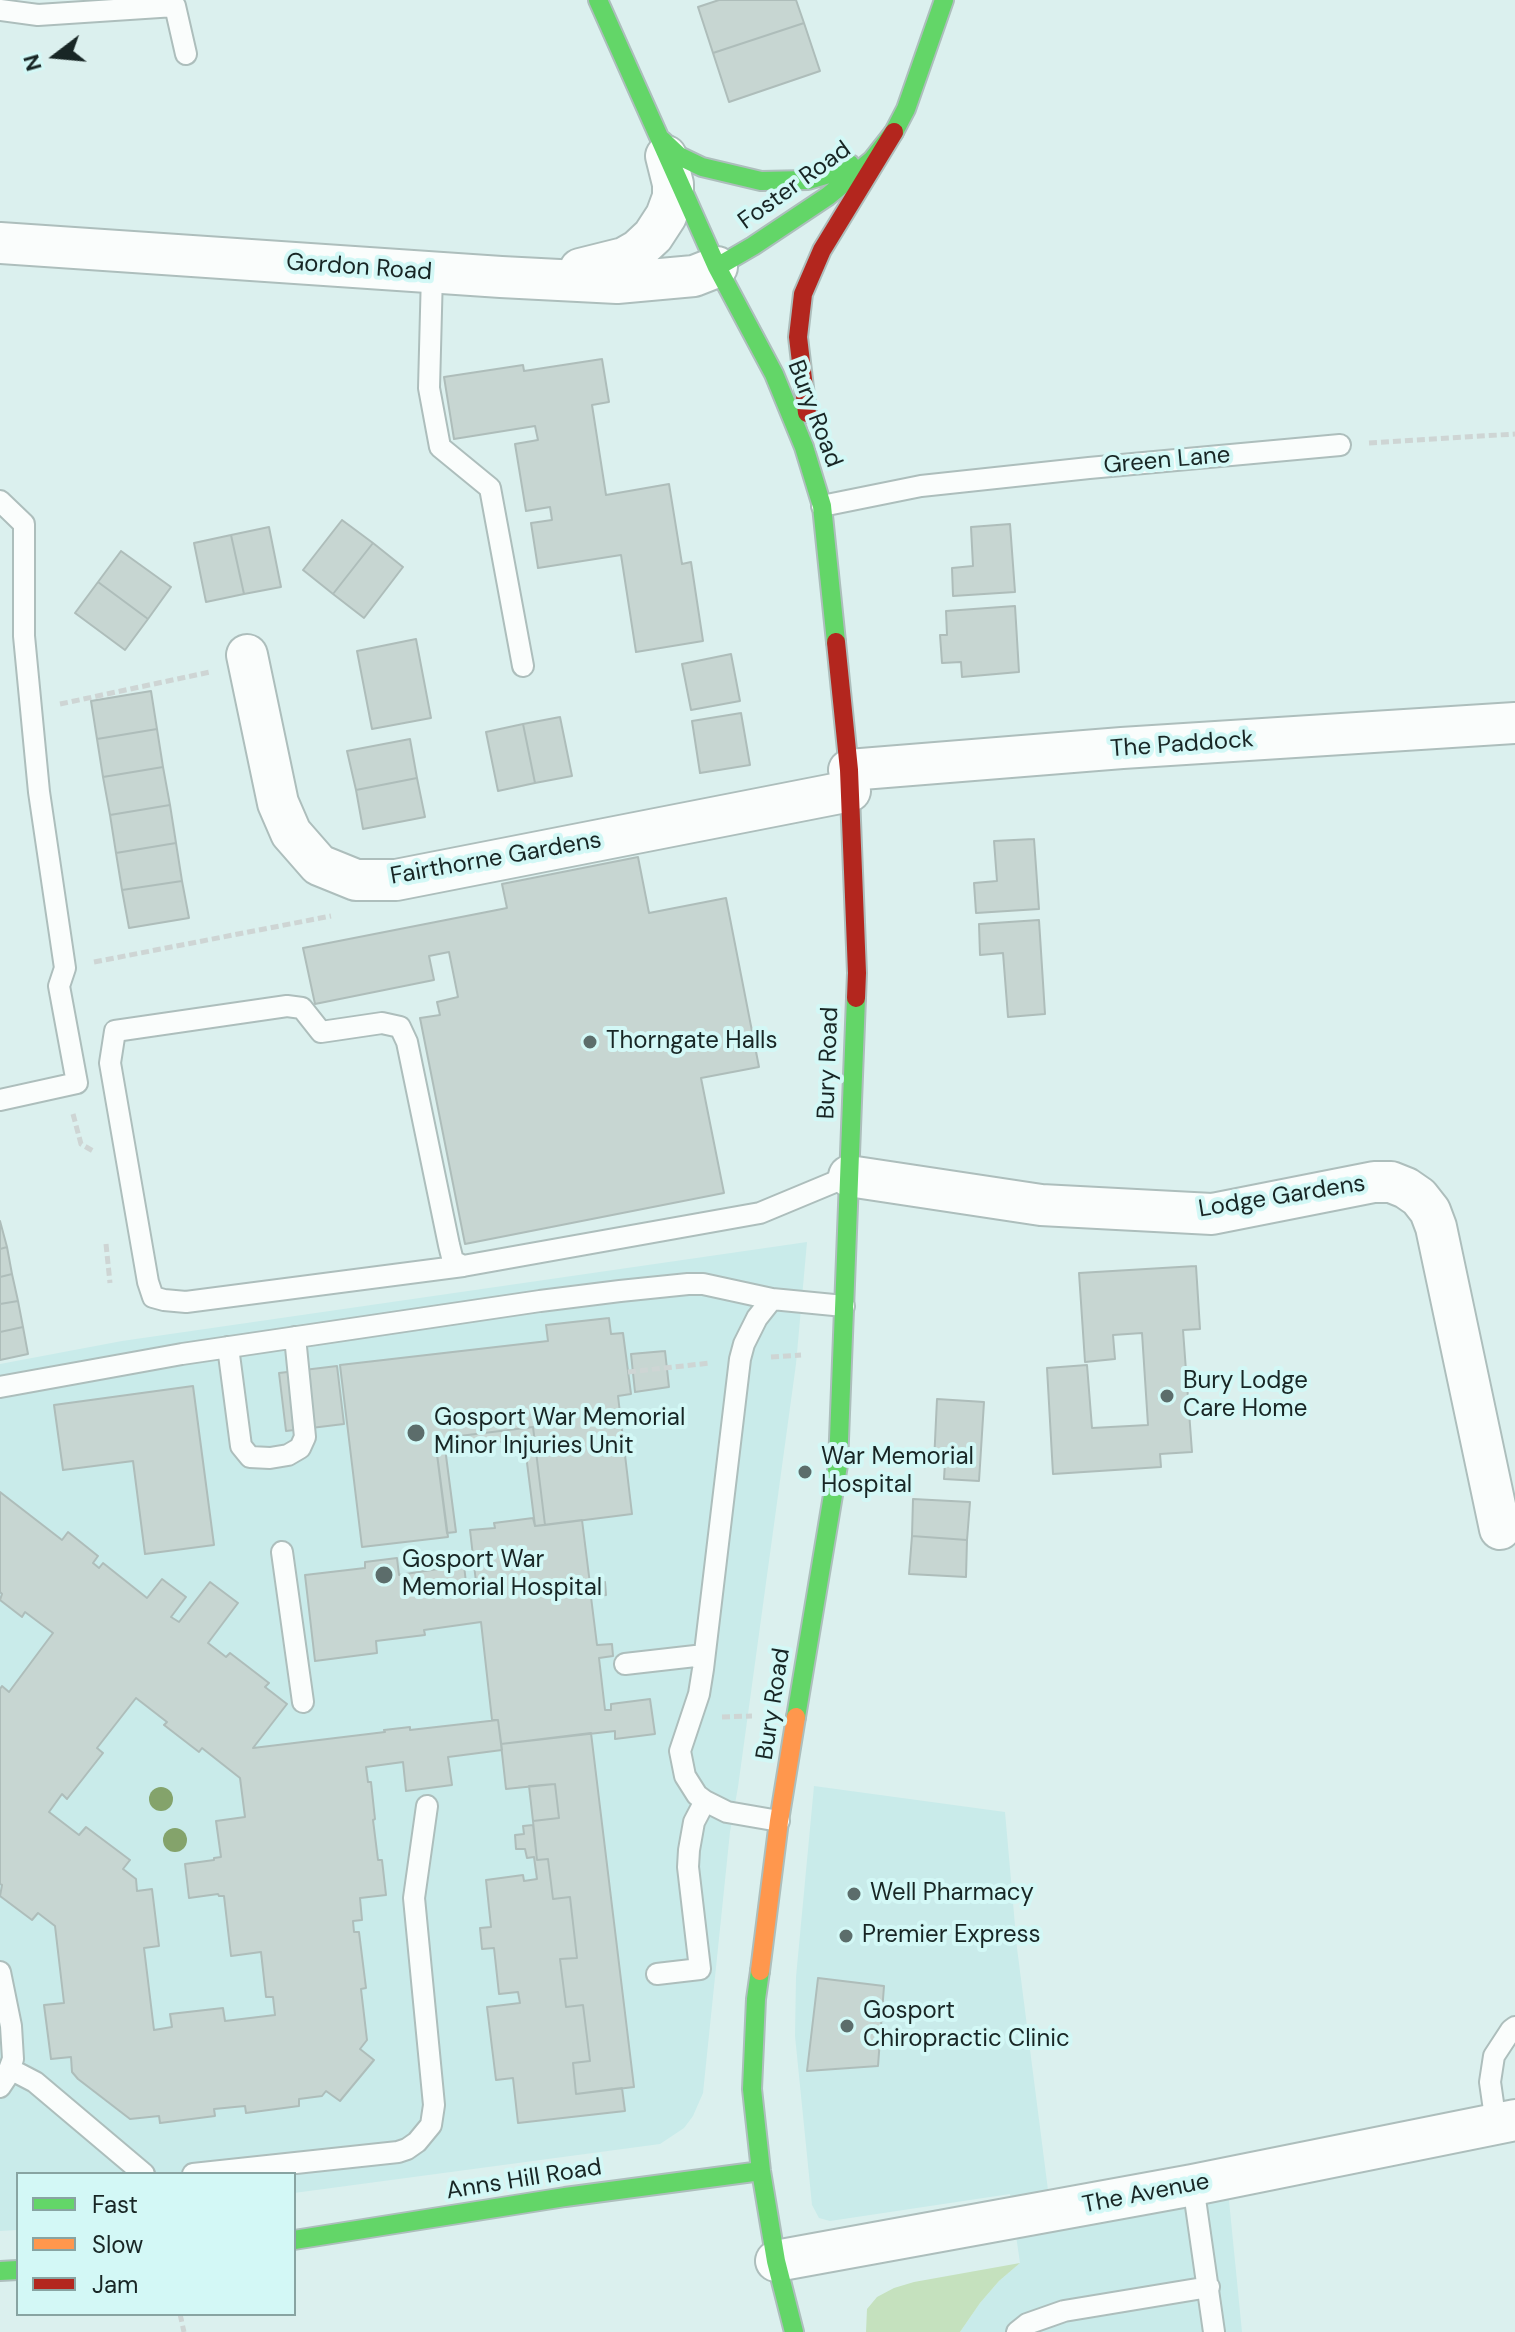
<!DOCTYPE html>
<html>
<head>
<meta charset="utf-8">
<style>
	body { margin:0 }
	#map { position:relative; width:1515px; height:2332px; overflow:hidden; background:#dbf0ee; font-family:"DM Sans",sans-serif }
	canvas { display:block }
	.legend { position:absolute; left:16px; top:2172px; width:280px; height:144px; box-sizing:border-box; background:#d3f8f6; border:2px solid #88a4a2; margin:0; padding:10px 14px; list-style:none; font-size:24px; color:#182625 }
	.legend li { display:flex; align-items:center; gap:16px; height:40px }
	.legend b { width:40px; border:2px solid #88a4a2 }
	.north { position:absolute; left:16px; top:16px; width:80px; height:80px; -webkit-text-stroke:6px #d3f8f6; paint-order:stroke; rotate:254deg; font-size:22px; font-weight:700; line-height:32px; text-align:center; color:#182625 }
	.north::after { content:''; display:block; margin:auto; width:28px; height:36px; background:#182625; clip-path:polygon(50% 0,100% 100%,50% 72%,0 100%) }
</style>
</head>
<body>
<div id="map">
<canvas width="1515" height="2332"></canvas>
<ul class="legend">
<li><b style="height:10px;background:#63d668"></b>Fast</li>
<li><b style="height:10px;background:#ff974d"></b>Slow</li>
<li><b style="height:10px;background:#b3261e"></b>Jam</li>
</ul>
<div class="north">N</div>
</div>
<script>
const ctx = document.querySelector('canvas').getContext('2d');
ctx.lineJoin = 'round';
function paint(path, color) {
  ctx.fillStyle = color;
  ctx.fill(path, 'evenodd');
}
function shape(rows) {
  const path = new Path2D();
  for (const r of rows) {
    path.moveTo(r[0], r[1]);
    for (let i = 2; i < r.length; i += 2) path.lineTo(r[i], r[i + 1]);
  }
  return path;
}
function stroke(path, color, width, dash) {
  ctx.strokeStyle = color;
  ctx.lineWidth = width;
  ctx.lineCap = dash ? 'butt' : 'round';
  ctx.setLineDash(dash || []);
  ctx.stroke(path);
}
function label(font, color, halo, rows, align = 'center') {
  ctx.font = font + ' "DM Sans",sans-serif';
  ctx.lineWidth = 8;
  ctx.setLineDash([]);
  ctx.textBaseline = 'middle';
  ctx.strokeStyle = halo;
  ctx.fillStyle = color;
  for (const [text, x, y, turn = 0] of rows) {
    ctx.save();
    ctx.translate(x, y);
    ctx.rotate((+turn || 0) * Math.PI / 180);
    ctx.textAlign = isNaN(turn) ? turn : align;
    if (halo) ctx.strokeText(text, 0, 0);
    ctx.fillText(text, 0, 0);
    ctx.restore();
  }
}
paint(shape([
	[807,1242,796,1364,738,1787,730,1832,703,2093,693,2116,684,2128,660,2144,294,2193,294,2174,18,2174,18,2230,0,2231,0,1364,122,1341],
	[814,1786,1005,1812,1017,1948,1048,2190,1225,2160,1242,2332,960,2332,980,2303,999,2281,1020,2263,1010,2194,830,2221,819,2218,812,2205,795,2036,796,1977]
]), '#c9ebea');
paint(shape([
	[1020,2263,999,2281,980,2303,960,2332,866,2332,867,2309,877,2297,894,2288,914,2282]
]), '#c5e1be');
const building = shape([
	[719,0,796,0,804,23,713,53,698,7,719,0],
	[804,23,820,71,729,102,713,53,804,23],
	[602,359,609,402,592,405,606,495,669,484,682,564,691,562,703,641,636,652,621,555,538,568,531,523,552,520,550,507,526,511,515,444,538,440,535,426,454,439,444,377,523,365,524,371,602,359],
	[342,520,373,543,333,594,303,570,342,520],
	[1010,524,1015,592,953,596,952,568,973,566,971,527,1010,524],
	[269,527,281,587,244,594,231,535,269,527],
	[231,535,244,594,206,602,194,543,231,535],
	[373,543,403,567,364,618,333,594,373,543],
	[121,551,171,587,148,619,98,582,121,551],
	[98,582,148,619,125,650,75,613,98,582],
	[1015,606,1019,672,962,677,961,662,942,663,940,635,947,635,946,611,1015,606],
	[416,639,431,718,372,729,357,651,416,639],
	[731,654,740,701,691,710,682,664,731,654],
	[151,691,157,729,97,739,91,701,151,691],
	[741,713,750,765,700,773,692,721,741,713],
	[560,717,572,776,535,783,523,724,560,717],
	[523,724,535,783,498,791,486,732,523,724],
	[157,729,163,767,103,777,97,739,157,729],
	[410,739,417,778,356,790,347,751,410,739],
	[163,767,170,805,110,815,103,777,163,767],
	[417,778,425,817,363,829,356,790,417,778],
	[170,805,176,843,116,853,110,815,170,805],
	[1034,839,1039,909,976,913,974,883,997,881,994,841,1034,839],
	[176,843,182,881,122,890,116,853,176,843],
	[638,857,649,913,726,898,759,1067,701,1078,724,1193,465,1244,420,1018,440,1015,437,1002,458,997,449,952,429,956,434,980,315,1004,303,948,507,908,502,884,638,857],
	[182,881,189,918,129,928,122,890,182,881],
	[1039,920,1045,1014,1008,1017,1003,953,980,955,979,924,1039,920],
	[0,1221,7,1247,0,1249,0,1221],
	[7,1247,12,1274,0,1277,0,1249,7,1247],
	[1196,1266,1200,1329,1183,1330,1192,1452,1160,1454,1161,1467,1053,1474,1047,1368,1087,1365,1092,1428,1148,1425,1142,1333,1113,1335,1115,1359,1085,1362,1079,1273,1196,1266],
	[12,1274,18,1301,0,1304,0,1277,12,1274],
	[18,1301,23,1327,0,1332,0,1304,18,1301],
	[609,1318,611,1334,623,1333,631,1394,618,1396,632,1514,545,1525,533,1427,435,1439,448,1537,362,1547,340,1365,548,1341,546,1325,609,1318],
	[23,1327,28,1354,0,1360,0,1332,23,1327],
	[665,1351,669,1387,635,1392,631,1354,665,1351],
	[337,1366,344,1424,286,1431,279,1373,337,1366],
	[193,1386,214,1545,145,1554,133,1461,63,1470,54,1405,193,1386],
	[937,1399,984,1402,979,1481,944,1479,945,1462,934,1462,937,1399],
	[533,1427,545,1525,535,1526,524,1439,445,1448,456,1532,447,1533,435,1439,533,1427],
	[0,1492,62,1540,68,1532,98,1556,93,1563,99,1568,103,1563,147,1598,162,1579,186,1597,171,1617,179,1622,210,1582,238,1603,208,1643,226,1657,230,1653,269,1683,265,1687,287,1704,253,1748,385,1732,384,1730,410,1727,410,1730,498,1720,502,1750,448,1757,452,1785,406,1791,403,1762,366,1767,368,1782,371,1782,375,1819,373,1820,378,1860,382,1860,386,1895,360,1898,362,1920,353,1921,354,1932,359,1932,366,1988,361,1989,367,2040,360,2049,374,2060,340,2101,326,2091,322,2096,299,2099,299,2106,246,2113,245,2106,214,2109,215,2116,160,2123,159,2116,130,2119,78,2079,72,2072,71,2057,51,2059,44,2005,64,2003,55,1926,38,1913,32,1920,0,1896,2,1885,0,1884,0,1689,2,1686,9,1692,53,1633,25,1612,22,1617,0,1600,2,1594,0,1592,0,1492],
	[136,1698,167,1722,164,1725,199,1752,202,1748,240,1778,245,1817,216,1821,221,1857,214,1858,214,1860,185,1864,189,1898,218,1894,219,1896,224,1896,231,1956,261,1952,266,1997,273,1997,275,2015,225,2021,223,2008,170,2014,172,2027,154,2030,144,1948,159,1946,152,1889,137,1891,136,1879,123,1869,130,1860,86,1827,79,1835,49,1812,62,1794,67,1799,103,1753,97,1748,136,1698],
	[913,1499,970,1502,967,1540,912,1536,913,1499],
	[533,1518,535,1526,582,1520,590,1584,605,1582,606,1595,591,1597,597,1645,612,1644,613,1656,599,1658,605,1710,611,1710,611,1704,650,1699,655,1734,615,1739,615,1731,501,1744,498,1720,492,1720,481,1622,424,1630,425,1635,376,1641,377,1653,315,1661,305,1575,365,1568,365,1562,397,1558,399,1575,464,1565,466,1583,476,1582,470,1530,495,1528,494,1523,533,1518],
	[912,1536,967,1540,966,1577,909,1574,912,1536],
	[591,1733,634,2087,576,2094,573,2063,590,2061,583,2005,566,2007,560,1959,577,1958,570,1897,553,1899,548,1859,537,1860,533,1821,559,1818,555,1784,506,1789,501,1744,591,1733],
	[555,1784,559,1818,533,1821,529,1786,555,1784],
	[533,1825,537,1860,548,1859,553,1899,570,1897,577,1958,560,1959,566,2007,583,2005,590,2061,573,2063,576,2094,622,2088,625,2111,518,2123,513,2078,496,2080,487,2007,520,2003,518,1992,499,1994,494,1948,482,1949,480,1928,491,1927,486,1880,523,1875,524,1881,537,1879,534,1857,527,1858,525,1849,516,1849,515,1835,524,1834,523,1826,533,1825],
	[818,1978,884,1986,878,2066,807,2071,818,1978]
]);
paint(building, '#c7d6d2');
stroke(building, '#aebdba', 2);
const lane = shape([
	[0,10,38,15,175,6,186,54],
	[432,273,429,388,440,447,490,488,523,666],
	[0,501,24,524,24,636,39,792,65,968,59,986,77,1083,0,1100],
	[822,506,921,486,1089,468,1340,445],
	[463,1266,453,1261,449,1245,407,1042,400,1027,382,1023,321,1032,302,1008,287,1006,115,1031,110,1063,148,1282,153,1297,164,1300,186,1302,463,1266,760,1213,849,1176],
	[228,1347,241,1446,250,1457,270,1458,288,1455,300,1448,305,1437,295,1337],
	[0,1387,182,1354,540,1301,620,1291,688,1284,703,1284,772,1299],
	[282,1552,303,1702],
	[625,1664,704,1655],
	[779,1821,727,1812,705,1801,697,1795,685,1776,680,1751,699,1694,703,1669,740,1359,744,1344,757,1318,772,1299,844,1306],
	[0,1972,11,2026,13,2059,6,2078,0,2087],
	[657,1974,700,1969,688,1867,689,1850,694,1822,705,1801],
	[10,2069,35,2082,144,2174],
	[1496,2124,1490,2082,1494,2056,1511,2030,1515,2027],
	[193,2174,398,2152,407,2149,417,2142,431,2125,434,2105,414,1898,427,1806],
	[1193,2185,1214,2332],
	[1017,2332,1027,2324,1064,2311,1209,2287]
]);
const street = shape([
	[0,243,501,277,617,283,694,276,717,267],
	[580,269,624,258,638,250,653,236,666,216,673,197,673,184,666,156],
	[247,655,278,803,291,833,319,865,356,880,396,880,850,791],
	[849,770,1122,748,1515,723],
	[849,1176,1041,1205,1212,1214,1374,1182,1391,1182,1406,1188,1419,1197,1430,1211,1436,1227,1500,1529],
	[776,2261,1193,2185,1515,2120]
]);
const fast = shape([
	[598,0,717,267,774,374,804,447,822,506,836,642],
	[662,140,679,156,702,167,761,181,808,180,832,173,850,164],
	[717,267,753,246,828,196,872,160,894,132,906,109,944,0],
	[796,1717,838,1465,856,998],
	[760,1971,756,1999,752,2089,761,2171,776,2261,794,2332],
	[294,2240,565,2197,761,2171],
	[0,2271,18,2270]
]);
const slow = shape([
	[760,1971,779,1821,796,1717]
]);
const jam = shape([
	[807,413,798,337,803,294,822,250,894,132],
	[836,642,849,770,857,973,856,998]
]);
stroke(lane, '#adbebc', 24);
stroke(street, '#adbebc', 44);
stroke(fast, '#adbebc', 22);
stroke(slow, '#adbebc', 22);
stroke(jam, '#adbebc', 22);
stroke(shape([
	[1369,443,1515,434],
	[60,704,210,672],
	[94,962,331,916],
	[73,1114,81,1144,93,1151],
	[106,1244,110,1283],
	[771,1357,801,1355],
	[628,1372,710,1363],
	[722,1717,752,1716],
	[180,2314,184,2332]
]), '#ced5d4', 5, [8, 4]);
stroke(lane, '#fafdfc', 20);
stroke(street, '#fafdfc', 40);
stroke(fast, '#63d668', 18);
stroke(slow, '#ff974d', 18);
stroke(jam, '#b3261e', 18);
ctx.fillStyle = '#84a36b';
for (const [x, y] of [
	[161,1799],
	[175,1840]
]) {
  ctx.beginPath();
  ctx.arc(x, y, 12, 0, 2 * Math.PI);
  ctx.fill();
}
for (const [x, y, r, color] of [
	[590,1042,8,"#5c6d6b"],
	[1167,1396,8,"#5c6d6b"],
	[416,1433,10,"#5c6d6b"],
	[805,1472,8,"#5c6d6b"],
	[384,1575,10,"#5c6d6b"],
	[854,1894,8,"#5c6d6b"],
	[846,1936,8,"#5c6d6b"],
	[847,2026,8,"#5c6d6b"]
]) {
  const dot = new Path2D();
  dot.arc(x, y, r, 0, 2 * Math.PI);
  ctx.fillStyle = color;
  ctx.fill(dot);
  stroke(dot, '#d3f8f6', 3);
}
label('24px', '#182625', '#d3f8f6', [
	["Foster Road",795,186,-36],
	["Gordon Road",359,268,4],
	["Bury Road",814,414,69],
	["Green Lane",1167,461,-5],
	["The Paddock",1182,745,-4],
	["Fairthorne Gardens",496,859,-10],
	["Bury Road",829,1063,-88],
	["Lodge Gardens",1282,1197,-9],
	["Bury Road",774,1704,-81],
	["Anns Hill Road",524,2180,-9],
	["The Avenue",1146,2194,-11]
]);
label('24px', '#182625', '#d3f8f6', [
	["Thorngate Halls",606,1042],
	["Bury Lodge",1183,1382],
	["Care Home",1183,1410],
	["Gosport War Memorial",434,1419],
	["Minor Injuries Unit",434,1447],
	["War Memorial",821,1458],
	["Hospital",821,1486],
	["Gosport War",402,1561],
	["Memorial Hospital",402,1589],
	["Well Pharmacy",870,1894],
	["Premier Express",862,1936],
	["Gosport",863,2012],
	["Chiropractic Clinic",863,2040]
], 'left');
</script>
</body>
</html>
